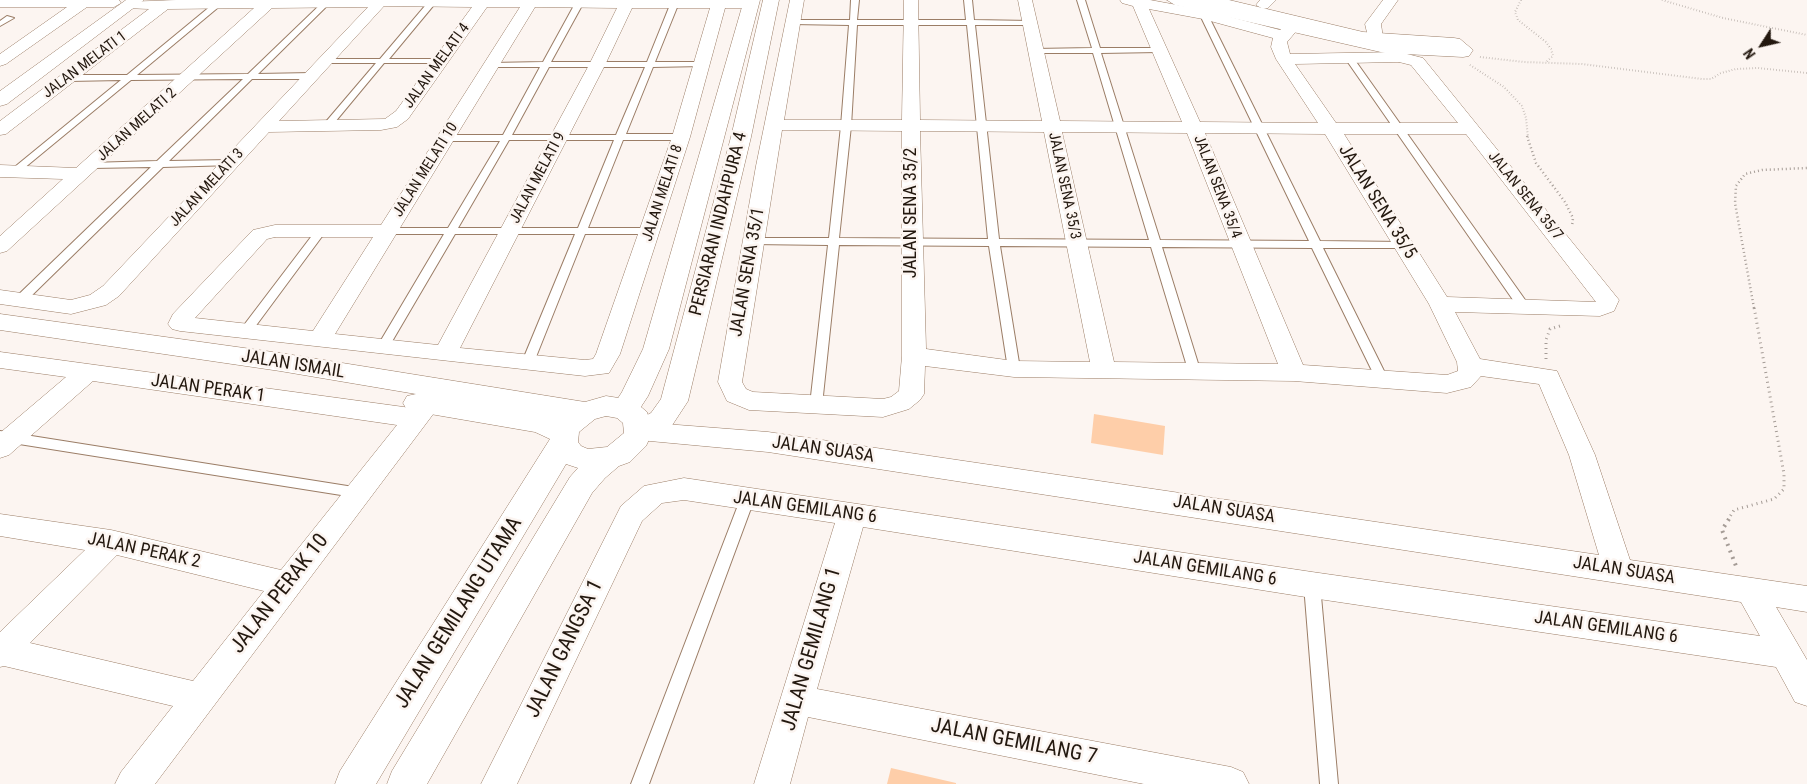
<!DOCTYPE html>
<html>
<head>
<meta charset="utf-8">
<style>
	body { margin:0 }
	#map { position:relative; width:1807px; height:784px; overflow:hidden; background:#fcf5f1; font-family:"Roboto Condensed",sans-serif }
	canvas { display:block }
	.north { position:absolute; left:1737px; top:20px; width:50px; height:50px; -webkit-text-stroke:4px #fcf5f1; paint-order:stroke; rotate:235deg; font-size:14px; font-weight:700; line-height:20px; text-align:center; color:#23180f }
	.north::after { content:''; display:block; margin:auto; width:18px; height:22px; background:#23180f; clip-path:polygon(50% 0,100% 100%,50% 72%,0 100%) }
</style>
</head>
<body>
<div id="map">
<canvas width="1807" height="784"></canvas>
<div class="north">N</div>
</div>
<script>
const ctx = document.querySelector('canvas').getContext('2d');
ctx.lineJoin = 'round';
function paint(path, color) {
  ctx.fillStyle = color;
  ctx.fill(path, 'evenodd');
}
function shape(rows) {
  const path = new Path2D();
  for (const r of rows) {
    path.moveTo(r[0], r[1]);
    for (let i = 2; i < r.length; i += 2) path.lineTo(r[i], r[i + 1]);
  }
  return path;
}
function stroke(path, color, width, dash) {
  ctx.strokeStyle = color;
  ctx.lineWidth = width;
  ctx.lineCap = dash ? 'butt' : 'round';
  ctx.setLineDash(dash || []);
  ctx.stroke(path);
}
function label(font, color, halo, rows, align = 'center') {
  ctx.font = font + ' "Roboto Condensed",sans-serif';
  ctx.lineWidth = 5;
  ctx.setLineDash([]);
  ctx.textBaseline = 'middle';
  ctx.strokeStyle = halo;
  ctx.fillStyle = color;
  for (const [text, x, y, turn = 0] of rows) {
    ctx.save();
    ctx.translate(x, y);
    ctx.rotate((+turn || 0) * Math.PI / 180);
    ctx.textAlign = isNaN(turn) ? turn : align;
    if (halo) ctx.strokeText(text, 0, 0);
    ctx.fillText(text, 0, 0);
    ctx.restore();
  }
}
paint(shape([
	[1094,414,1165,426,1163,455,1091,443],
	[891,768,956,783,956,784,887,784]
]), '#fecea9');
const service = shape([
	[218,0,227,0,137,75,248,74,325,0,333,0,258,74,312,73,316,76,312,79,252,79,169,161,231,160,234,161,234,165,163,167,24,303,16,303,14,300,16,297,151,167,92,168,89,167,89,163,157,161,243,79,131,80,17,174,11,174,11,170,121,80,69,81,65,78,69,75,127,75,218,0],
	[430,0,438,0,389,59,441,59,445,61,444,63,384,63,330,128,324,128,324,124,376,63,326,63,322,61,323,59,380,59,430,0],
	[577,0,585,0,551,62,647,62,672,0,680,0,655,62,703,62,707,64,703,66,653,67,626,134,681,134,686,137,681,140,623,140,588,228,651,228,656,231,651,234,585,234,534,362,528,366,522,362,575,234,455,234,387,350,379,350,377,347,444,234,388,234,383,231,388,228,448,228,500,141,446,141,441,138,446,135,503,135,540,67,491,67,487,65,491,63,543,62,577,0],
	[549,67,645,67,616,135,512,135,549,67],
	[509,140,614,140,578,228,458,228,509,140],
	[851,0,859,0,857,20,966,20,964,0,972,0,974,20,1030,21,1034,23,1030,25,975,25,999,239,1149,240,1093,53,1035,53,1031,51,1035,49,1092,48,1077,0,1085,0,1100,48,1158,48,1162,50,1158,52,1101,53,1160,240,1309,241,1200,15,1207,13,1320,241,1403,242,1408,245,1403,248,1323,248,1388,379,1386,382,1382,383,1376,379,1312,248,1162,247,1201,373,1195,377,1189,373,1151,247,1000,246,1020,369,1014,373,1008,369,989,246,839,245,822,405,816,409,812,408,810,405,828,245,753,244,748,241,753,238,829,238,841,126,849,25,793,24,789,22,793,20,850,20,851,0],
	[857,25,967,25,988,239,839,238,851,126,857,25],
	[7,16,14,18,0,26,0,21,7,16],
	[1346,56,1352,56,1528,304,1530,307,1528,310,1520,310,1345,58,1346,56],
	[321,228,326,231,249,335,241,335,239,332,241,329,317,229,321,228],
	[0,431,360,488,365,489,367,493,365,497,360,498,0,441,0,431],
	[747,495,752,496,754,500,649,784,631,784,740,500,742,496,747,495],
	[1312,579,1317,581,1320,585,1338,784,1320,784,1304,585,1307,581,1312,579]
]);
const minor = shape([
	[0,0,119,0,121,3,114,7,87,7,6,64,0,66,0,54,67,7,0,7,0,0],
	[176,0,752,0,757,4,750,8,725,8,690,137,620,354,609,373,585,376,180,331,172,329,168,324,173,314,253,230,275,225,381,225,520,7,487,7,408,119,397,127,381,130,269,132,119,296,106,305,71,314,0,304,0,290,71,300,90,295,103,286,368,7,272,8,7,251,0,253,0,236,63,179,0,177,0,165,76,168,254,8,168,9,6,134,0,135,0,121,149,9,125,8,123,5,125,2,176,0],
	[384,6,472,7,396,111,385,119,279,121,384,6],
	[535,7,617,8,589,65,438,345,335,334,535,7],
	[632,8,710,8,672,137,596,354,593,359,585,360,460,348,605,65,632,8],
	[275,237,373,237,313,331,195,318,267,239,275,237],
	[790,0,804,0,784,120,902,120,904,0,918,0,920,120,1042,121,1018,0,1032,0,1060,121,1182,122,1133,6,1122,3,1120,0,1150,0,1204,10,1280,30,1286,25,1296,25,1299,28,1287,42,1290,54,1399,52,1423,58,1619,300,1614,311,1600,316,1455,312,1480,359,1557,371,1595,455,1630,560,1807,586,1807,612,1776,607,1807,660,1807,706,1795,702,1776,667,1312,598,863,527,817,689,1231,767,1243,772,1249,784,1144,784,808,717,790,784,754,784,835,523,684,500,662,503,642,521,517,784,481,784,621,506,644,486,684,478,1312,572,1760,636,1741,602,768,452,639,440,630,438,626,431,630,424,639,422,768,432,1599,555,1569,455,1539,384,1481,376,1471,387,1447,393,1294,381,1014,377,925,366,924,394,920,400,909,409,883,417,749,410,727,401,718,382,756,166,790,0],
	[1149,9,1203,19,1273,38,1271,47,1276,59,1318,123,1200,122,1149,9],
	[1399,62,1411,65,1458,123,1336,123,1295,64,1399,62],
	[782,130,902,131,902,356,899,391,891,397,883,399,753,392,746,389,742,382,782,130],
	[920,131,1044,132,1090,362,1014,361,926,349,920,131],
	[1062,132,1187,133,1278,364,1114,362,1062,132],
	[1205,133,1325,134,1429,304,1457,362,1458,371,1447,375,1303,365,1205,133],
	[1344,134,1466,134,1596,302,1447,297,1344,134],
	[1260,0,1276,0,1268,8,1263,9,1256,5,1260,0],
	[1383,0,1398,0,1381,24,1383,38,1381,41,1369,41,1365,24,1383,0],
	[0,352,411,408,418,399,427,396,436,399,440,405,155,784,115,784,121,772,173,706,4,666,0,667,0,632,85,550,0,536,0,514,111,530,281,570,397,425,93,381,9,455,0,458,0,433,66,377,0,368,0,352],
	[117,555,264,591,193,681,30,643,117,555]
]);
const tertiary = shape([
	[744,0,760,0,669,349,648,396,635,416,625,419,615,416,611,409,622,392,643,349,744,0],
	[763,0,779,0,751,137,688,401,671,427,639,441,629,438,625,431,629,424,651,413,661,399,731,137,763,0],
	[1167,0,1229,0,1363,32,1454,38,1460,39,1473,50,1469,56,1463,57,1385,53,1175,5,1167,0]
]);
const secondary = shape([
	[126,0,144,0,7,104,0,106,0,91,126,0],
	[0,314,280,353,585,402,606,396,625,399,635,402,647,412,653,431,646,446,630,462,619,466,605,478,592,493,427,784,387,784,392,771,570,477,578,468,566,464,376,784,335,784,340,771,550,439,535,432,407,410,403,403,407,396,416,394,280,371,0,330,0,314],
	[606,416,617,418,623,423,624,433,607,447,588,449,581,446,578,442,579,432,595,419,606,416]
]);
stroke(service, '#9b7d66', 2);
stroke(minor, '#9b7d66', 1);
stroke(tertiary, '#9b7d66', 1);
stroke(secondary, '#9b7d66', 1);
stroke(shape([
	[1521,0,1515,12,1518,20,1546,42,1551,49,1553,56,1545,63],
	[1662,0,1723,18,1807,35],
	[1480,57,1524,62,1582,64,1702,79,1711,79,1721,73,1736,69,1758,68,1807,73],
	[1470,65,1504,87,1522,106,1526,118,1528,138]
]), '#a59c96', 2, [0.5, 2.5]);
stroke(shape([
	[1527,136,1536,163,1565,202,1573,218,1572,226],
	[1754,308,1735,203,1736,186,1745,174,1762,170,1807,168]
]), '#a59c96', 2.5, [1, 3]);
stroke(shape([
	[1546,359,1546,340,1550,329,1560,326],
	[1728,520,1734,510,1774,499,1784,489,1784,474,1754,307]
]), '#a59c96', 3, [1, 4]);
stroke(shape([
	[1729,519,1722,530,1736,566]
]), '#a59c96', 4, [2, 5]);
paint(service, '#fff');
paint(minor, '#fff');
paint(tertiary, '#fff');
paint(secondary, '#fff');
label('15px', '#23180f', '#fcf5f1', [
	["JALAN MELATI 1",85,65,-37],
	["JALAN MELATI 4",437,66,-54],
	["JALAN MELATI 2",137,125,-42],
	["JALAN MELATI 10",426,170,-58],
	["JALAN MELATI 9",538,178,-62],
	["JALAN SENA 35/3",1064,186,78],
	["JALAN SENA 35/4",1217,187,69],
	["JALAN MELATI 3",207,188,-47],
	["JALAN MELATI 8",663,193,-72],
	["JALAN SENA 35/7",1525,196,51]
]);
label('18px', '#23180f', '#fcf5f1', [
	["JALAN SENA 35/5",1377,202,58],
	["JALAN SENA 35/2",911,213,-90],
	["PERSIARAN INDAHPURA 4",719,224,-76],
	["JALAN SENA 35/1",748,272,-80],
	["JALAN ISMAIL",293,365,9],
	["JALAN PERAK 1",208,389,8],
	["JALAN SUASA",823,450,8],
	["JALAN GEMILANG 6",805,508,8],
	["JALAN SUASA",1224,510,9],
	["JALAN PERAK 2",144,551,12],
	["JALAN GEMILANG 6",1205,569,9],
	["JALAN SUASA",1624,571,9],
	["JALAN GEMILANG 6",1606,628,8]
]);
label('21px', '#23180f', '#fcf5f1', [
	["JALAN PERAK 10",280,594,-52],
	["JALAN GEMILANG UTAMA",459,613,-58],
	["JALAN GANGSA 1",565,649,-64],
	["JALAN GEMILANG 1",812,649,-74],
	["JALAN GEMILANG 7",1014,742,11]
]);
</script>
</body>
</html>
